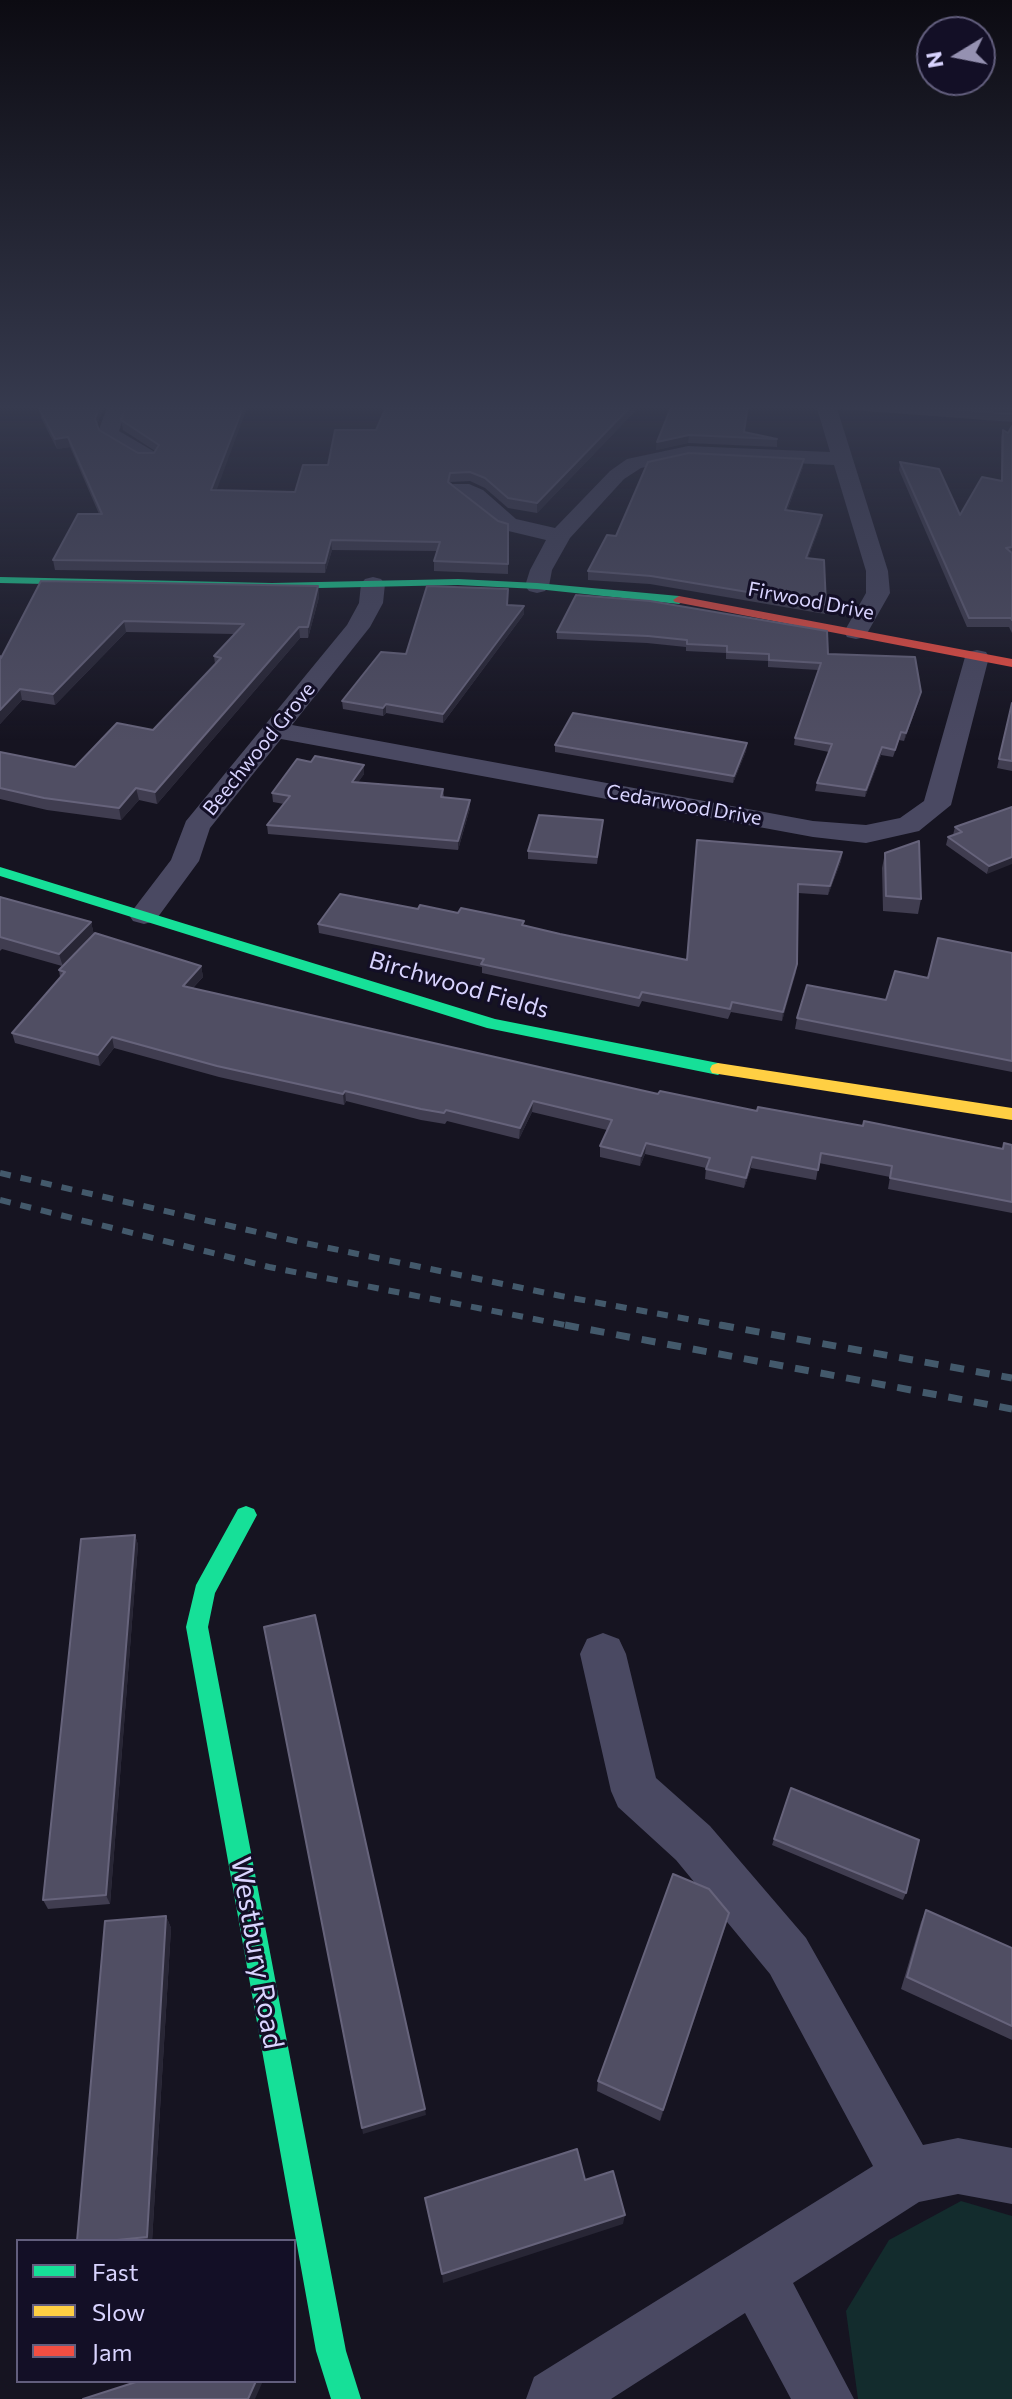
<!DOCTYPE html>
<html>
<head>
<meta charset="utf-8">
<style>
	body { margin:0 }
	#map { position:relative; width:1012px; height:2399px; overflow:hidden; background:#161421; font-family:Commissioner,sans-serif }
	canvas { display:block }
	.legend { position:absolute; left:16px; top:2239px; width:280px; height:144px; box-sizing:border-box; background:#130f26; border:2px solid #625e7d; margin:0; padding:10px 14px; list-style:none; font-size:24px; color:#d9d4ff }
	.legend li { display:flex; align-items:center; gap:16px; height:40px }
	.legend b { width:40px; border:2px solid #625e7d }
	.north { position:absolute; left:916px; top:16px; width:80px; height:80px; box-sizing:border-box; background:#130f26; border:2px solid #625e7d; border-radius:50%; rotate:260deg; font-size:22px; font-weight:700; line-height:32px; text-align:center; color:#d9d4ff }
	.north::after { content:''; display:block; margin:auto; width:28px; height:36px; background:#9591b1; clip-path:polygon(50% 0,100% 100%,50% 72%,0 100%) }
</style>
</head>
<body>
<div id="map">
<canvas width="1012" height="2399"></canvas>
<ul class="legend">
<li><b style="height:10px;background:#16e098"></b>Fast</li>
<li><b style="height:10px;background:#ffcf43"></b>Slow</li>
<li><b style="height:10px;background:#f24e42"></b>Jam</li>
</ul>
<div class="north">N</div>
</div>
<script>
const ctx = document.querySelector('canvas').getContext('2d');
ctx.lineJoin = 'round';
function paint(path, color) {
  ctx.fillStyle = color;
  ctx.fill(path, 'evenodd');
}
function shape(rows) {
  const path = new Path2D();
  for (const r of rows) {
    path.moveTo(r[0], r[1]);
    for (let i = 2; i < r.length; i += 2) path.lineTo(r[i], r[i + 1]);
  }
  return path;
}
function stroke(path, color, width, dash) {
  ctx.strokeStyle = color;
  ctx.lineWidth = width;
  ctx.lineCap = dash ? 'butt' : 'round';
  ctx.setLineDash(dash || []);
  ctx.stroke(path);
}
function label(font, color, halo, rows, align = 'center') {
  ctx.font = font + ' Commissioner,sans-serif';
  ctx.lineWidth = 6;
  ctx.setLineDash([]);
  ctx.textBaseline = 'middle';
  ctx.strokeStyle = halo;
  ctx.fillStyle = color;
  for (const [text, x, y, turn = 0] of rows) {
    ctx.save();
    ctx.translate(x, y);
    ctx.rotate((+turn || 0) * Math.PI / 180);
    ctx.textAlign = isNaN(turn) ? turn : align;
    if (halo) ctx.strokeText(text, 0, 0);
    ctx.fillText(text, 0, 0);
    ctx.restore();
  }
}
paint(shape([
	[961,2201,1012,2216,1012,2399,858,2399,846,2311,889,2240]
]), '#132c2d');
paint(shape([
	[108,405,128,405,119,431,155,452,158,456,155,460,141,460,103,438,99,429,108,405],
	[816,405,836,405,888,571,890,593,865,637,856,639,847,637,844,632,866,593,866,571,834,465,688,458,641,468,624,479,570,538,552,570,549,586,545,591,537,593,529,591,525,586,530,570,546,540,500,529,450,489,453,484,469,484,483,490,516,519,555,528,610,471,627,459,688,446,830,452,816,405],
	[373,577,381,579,385,584,383,603,370,627,292,725,813,821,866,825,900,818,924,801,965,657,968,652,977,650,986,652,989,657,951,805,919,831,866,843,813,837,281,739,210,828,199,861,155,921,144,924,133,921,129,915,171,860,186,821,347,625,359,603,361,584,365,579,373,577],
	[603,1633,619,1639,626,1654,656,1778,710,1826,806,1938,923,2145,958,2138,1012,2148,1012,2204,958,2194,919,2202,793,2283,854,2399,791,2399,745,2313,611,2399,526,2399,534,2377,873,2166,770,1974,676,1860,618,1807,611,1791,580,1654,587,1639,603,1633]
]), '#4a4962');
paint(shape([
	[0,577,272,583,458,579,537,583,679,596,685,600,679,604,537,589,458,585,272,589,0,583,0,577],
	[0,867,495,1019,718,1063,726,1069,718,1075,487,1028,0,876,0,867],
	[246,1506,254,1509,257,1515,215,1593,208,1627,346,2351,361,2399,331,2399,316,2351,186,1627,196,1585,238,1509,246,1506]
]), '#16e098');
paint(shape([
	[718,1063,1012,1108,1012,1120,712,1073,710,1069,712,1065,718,1063]
]), '#ffcf43');
paint(shape([
	[679,596,1012,659,1012,667,675,602,673,600,679,596]
]), '#f24e42');
stroke(shape([
	[0,1173,300,1242,561,1296,731,1327],
	[0,1200,269,1267,575,1327]
]), '#43596b', 6, [11, 10]);
stroke(shape([
	[565,1325,1012,1409],
	[720,1325,1012,1378]
]), '#43596b', 7, [14, 12]);
paint(shape([
	[126,405,248,405,216,490,295,492,328,465,376,430,387,405,641,405,537,513,508,508,485,488,470,481,450,482,498,521,508,524,508,574,434,571,434,561,437,551,332,550,325,573,55,570,53,560,99,514,70,447,57,449,41,418,39,408,97,426,99,430,138,453,154,453,155,451,123,430,121,420],
	[672,405,744,433,777,439,777,447,688,443,656,450,657,442],
	[838,405,1012,405,1012,422,840,409],
	[1012,426,1012,633,1009,627,967,627,899,470,900,462,960,515,1001,481,1001,437,1003,430,1008,433],
	[803,467,787,511,821,523,808,558,826,605,825,614,650,584,588,580,588,571,616,536],
	[41,581,318,586,319,597,308,638,300,638,157,804,139,800,121,820,47,810,0,799,0,752,75,767,153,730,215,664,214,656,234,634,126,632,55,705,22,700,0,724,0,656,1,658],
	[576,595,828,654,919,700,904,741,899,740,893,757,881,755,865,797,815,791,817,783,829,752,794,745,795,738,818,670,768,667,768,661,726,659,726,653,686,651,686,647,647,643,557,639,557,632],
	[507,605,524,614,443,723,386,713,383,716,343,709,342,701,406,654],
	[1012,703,1012,771,997,768],
	[747,743,746,751,733,783,555,752,555,745],
	[311,762,364,765,364,774,358,782,443,789,444,797,470,800,470,808,458,850,268,834,267,825,284,804,273,802,272,793],
	[1012,807,987,874,946,845,948,837,953,835,955,827],
	[603,820,597,864,528,859,528,851],
	[842,852,841,861,828,895,798,893,797,964,782,1021,731,1012,728,1019,642,1001,639,1007,482,973,482,967,319,933,318,924,418,909,523,925,560,934,687,960],
	[885,853,921,899,918,914,883,911,882,868],
	[0,897,91,922,94,935,201,966,203,977,193,988,658,1094,757,1111,863,1126,1002,1149,1004,1143,1012,1145,1012,1213,888,1189,890,1177,819,1163,816,1180,751,1168,744,1188,705,1179,706,1168,645,1154,640,1166,600,1157,600,1146,607,1130,532,1112,519,1139,447,1121,445,1124,421,1120,346,1101,344,1105,219,1077,114,1048,100,1066,15,1043,12,1033,60,977,59,970,62,966,2,949,0,951],
	[1012,953,1012,1072,795,1029,797,1018,886,1000,928,978],
	[135,1535,138,1545,110,1904,48,1909,43,1900],
	[791,1788,906,1893,903,1900,772,1845],
	[926,1910,1012,1948,1012,2040,901,1989,921,1922],
	[729,1913,660,2121,597,2091,598,2081],
	[166,1916,171,1928,152,2241,77,2241]
]), '#403d50');
paint(shape([
	[100,405,105,405,96,428,95,419],
	[244,405,248,405,213,500,211,490],
	[632,405,641,405,537,513,537,503],
	[689,435,688,443,656,450,657,442],
	[68,437,70,447,57,449,55,439],
	[804,459,803,467,784,519,785,510],
	[822,515,821,523,805,566,806,558],
	[331,540,332,550,325,573,325,563],
	[318,586,319,597,308,638,308,627],
	[524,606,524,614,443,723,443,714],
	[124,621,126,632,55,705,53,694],
	[299,627,300,638,157,804,155,792],
	[20,689,22,700,0,724,0,710],
	[921,692,919,700,904,741,906,733],
	[386,704,386,713,383,716,383,708],
	[747,743,746,751,733,783,734,776],
	[882,747,881,755,865,797,866,790],
	[364,765,364,774,353,790,352,782],
	[136,788,139,800,121,820,119,808],
	[470,800,470,808,458,850,458,841],
	[842,852,841,861,828,895,830,886],
	[1012,857,1012,864,987,874,989,866],
	[91,922,94,935,63,967,59,954],
	[797,964,796,973,782,1021,783,1012],
	[201,966,203,977,185,996,183,986],
	[112,1037,114,1048,100,1066,98,1055],
	[345,1091,346,1101,344,1105,343,1094],
	[533,1101,532,1112,519,1139,520,1128],
	[646,1143,645,1154,640,1166,641,1156],
	[752,1157,751,1168,744,1188,746,1178],
	[135,1535,138,1545,110,1904,106,1895],
	[729,1913,726,1925,660,2121,663,2110],
	[166,1916,171,1928,152,2241,149,2241,147,2237],
	[425,2109,426,2115,363,2134,362,2128],
	[625,2215,623,2224,443,2283,442,2274],
	[256,2381,263,2381,255,2399,248,2399]
]), '#282635');
const building = shape([
	[41,405,100,405,95,419,99,430,138,453,154,453,159,445,121,420,126,405,244,405,211,490,295,492,303,465,328,465,335,430,376,430,387,405,632,405,537,503,508,498,485,478,470,472,450,473,448,482,498,521,508,524,508,564,434,561,440,542,331,540,325,563,53,560,78,514,102,514,68,437,55,439,39,408,41,405],
	[672,405,748,405,744,432,777,439,689,435,657,442,672,405],
	[901,405,1012,405,1012,414,901,405],
	[1012,426,1012,547,1006,548,1012,553,1012,620,1011,618,969,618,900,462,939,469,960,515,982,477,1002,481,1003,430,1008,433,1012,426],
	[689,453,804,459,785,510,822,515,806,558,824,560,826,605,651,576,588,571,607,535,616,536,648,462,689,453],
	[41,581,318,586,308,627,299,627,155,792,136,788,119,808,44,798,0,788,0,752,75,767,117,723,153,730,221,658,214,656,244,624,124,621,53,694,20,689,0,710,0,656,1,658,41,581],
	[427,586,508,589,507,605,524,606,443,714,386,704,383,708,342,701,381,652,406,654,427,586],
	[576,595,650,601,827,631,828,654,915,657,921,692,906,733,901,732,895,750,882,747,866,790,817,783,832,744,795,738,821,663,769,660,769,654,727,652,727,646,687,644,687,640,648,636,557,632,576,595],
	[1012,703,1012,761,999,759,1012,703],
	[573,713,747,743,734,776,555,745,573,713],
	[315,756,364,765,352,782,443,789,441,797,470,800,458,841,267,825,290,796,272,793,297,759,311,762,315,756],
	[1012,807,1012,857,989,866,948,837,962,832,955,827,1012,807],
	[539,815,603,820,597,857,528,851,539,815],
	[697,840,842,852,830,886,798,884,797,964,783,1012,732,1002,730,1009,642,992,639,998,481,964,484,959,318,924,340,894,418,909,420,905,458,913,461,908,524,921,522,925,560,934,687,960,697,840],
	[919,841,921,899,886,896,885,853,919,841],
	[0,897,91,922,59,954,0,937,0,897],
	[95,933,201,966,183,986,658,1094,660,1091,757,1111,758,1107,863,1126,864,1121,1003,1149,1004,1143,1012,1145,1012,1202,890,1178,892,1166,821,1153,818,1170,752,1157,746,1178,706,1169,710,1158,646,1143,641,1156,600,1146,612,1120,533,1101,520,1128,446,1110,444,1113,421,1109,345,1091,343,1094,217,1066,112,1037,98,1055,12,1033,65,972,59,970,95,933],
	[938,938,1012,953,1012,1061,797,1018,807,985,886,1000,895,971,928,978,938,938],
	[135,1535,106,1895,43,1900,81,1539,135,1535],
	[315,1615,425,2109,362,2128,264,1627,315,1615],
	[791,1788,919,1840,906,1893,774,1839,791,1788],
	[673,1874,709,1889,729,1913,663,2110,598,2081,673,1874],
	[926,1910,1012,1948,1012,2026,907,1977,926,1910],
	[166,1916,147,2237,107,2241,77,2241,105,1921,166,1916],
	[577,2149,585,2180,613,2171,625,2215,442,2274,425,2198,577,2149],
	[139,2381,256,2381,248,2399,83,2399,139,2381]
]);
paint(building, '#504e63');
stroke(building, '#66637b', 2);
const sky = ctx.createLinearGradient(0, 0, 0, 741);
sky.addColorStop(0, '#0c0b12');
sky.addColorStop(0.55, '#363a4e');
sky.addColorStop(1, '#363a4e00');
ctx.fillStyle = sky;
ctx.fillRect(0, 0, 1012, 741);
label('20px', '#d9d4ff', '#130f26', [
	["Firwood Drive",811,601,11],
	["Beechwood Grove",259,749,-51],
	["Cedarwood Drive",684,805,10]
]);
label('24px', '#d9d4ff', '#130f26', [
	["Birchwood Fields",459,985,16]
]);
label('28px', '#d9d4ff', '#130f26', [
	["Westbury Road",257,1953,80]
]);
</script>
</body>
</html>
